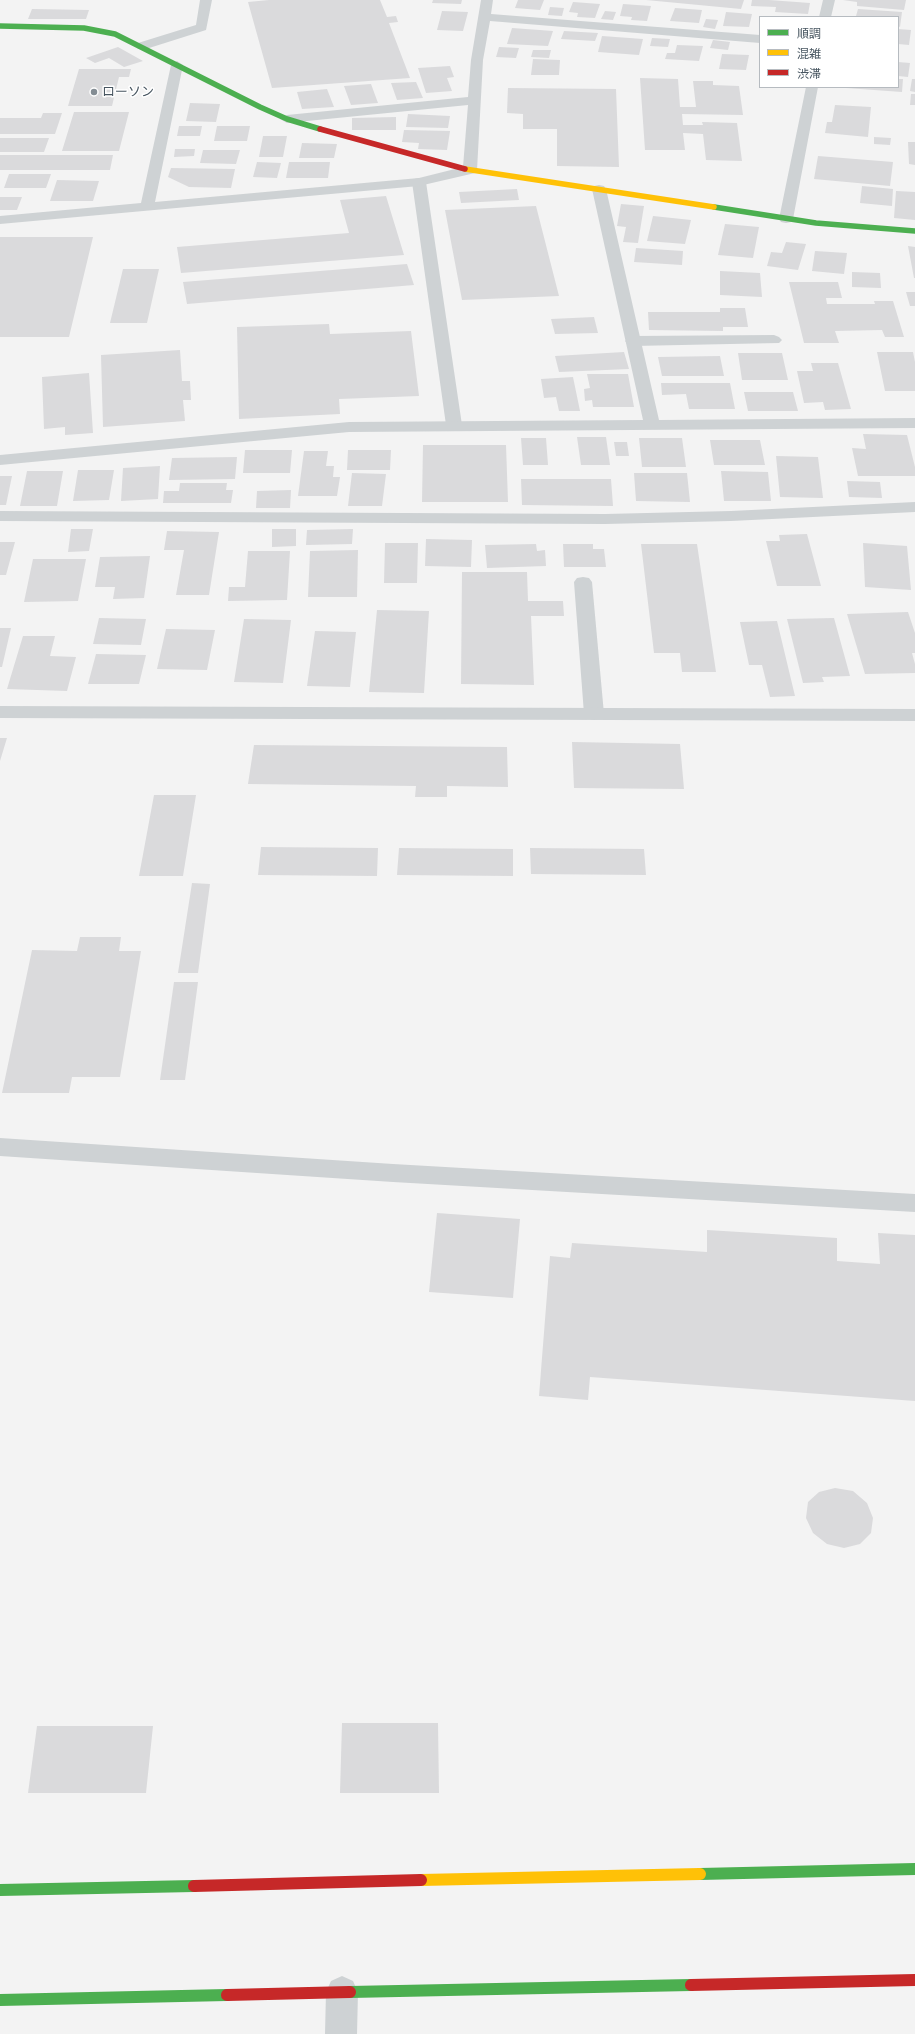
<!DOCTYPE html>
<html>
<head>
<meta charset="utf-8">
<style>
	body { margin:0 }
	#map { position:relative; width:915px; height:2034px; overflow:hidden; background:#f3f3f3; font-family:"Alegreya Sans","Noto Sans JP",sans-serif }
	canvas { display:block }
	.legend { position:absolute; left:759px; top:16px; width:140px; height:72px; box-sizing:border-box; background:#fff; border:1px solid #b6bbc0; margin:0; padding:5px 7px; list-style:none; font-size:12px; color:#485661 }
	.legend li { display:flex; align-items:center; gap:8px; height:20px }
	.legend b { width:20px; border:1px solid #b6bbc0 }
</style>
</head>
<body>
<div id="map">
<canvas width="915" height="2034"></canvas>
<ul class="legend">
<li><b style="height:5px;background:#4caf50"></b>順調</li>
<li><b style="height:5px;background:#ffc107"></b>混雑</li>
<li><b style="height:5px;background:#c62828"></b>渋滞</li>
</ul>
</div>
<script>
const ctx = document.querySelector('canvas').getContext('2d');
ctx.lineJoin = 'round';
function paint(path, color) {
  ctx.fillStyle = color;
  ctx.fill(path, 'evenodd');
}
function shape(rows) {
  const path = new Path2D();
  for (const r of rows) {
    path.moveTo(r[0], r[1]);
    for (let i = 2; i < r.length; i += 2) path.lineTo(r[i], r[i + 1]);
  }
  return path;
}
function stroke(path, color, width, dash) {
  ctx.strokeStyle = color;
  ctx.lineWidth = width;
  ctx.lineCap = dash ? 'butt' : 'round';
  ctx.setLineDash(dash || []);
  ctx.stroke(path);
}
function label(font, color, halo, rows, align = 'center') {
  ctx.font = font + ' "Alegreya Sans","Noto Sans JP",sans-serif';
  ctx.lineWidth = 3;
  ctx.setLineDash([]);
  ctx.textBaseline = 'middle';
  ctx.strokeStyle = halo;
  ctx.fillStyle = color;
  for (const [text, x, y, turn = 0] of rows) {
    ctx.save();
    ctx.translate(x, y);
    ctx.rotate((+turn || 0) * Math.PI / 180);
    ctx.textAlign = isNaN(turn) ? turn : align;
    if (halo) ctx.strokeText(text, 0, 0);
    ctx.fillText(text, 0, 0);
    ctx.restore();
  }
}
paint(shape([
	[269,0,380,0,387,17,396,16,398,22,389,23,410,78,272,88,248,2],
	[433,0,462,0,461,4,432,3],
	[518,0,544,0,540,10,515,8],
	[646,0,744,0,741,9],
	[752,0,769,0,810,3,808,14,775,12,776,7,751,6],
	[843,0,906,0,904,10,857,6,857,2],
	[573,2,600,4,595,18,577,17,578,13,569,12],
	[623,4,651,6,647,21,631,20,632,17,620,16],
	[550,7,564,8,562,16,548,15],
	[675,8,702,10,699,23,670,21],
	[32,9,89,10,86,19,28,19],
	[858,9,902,12,900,27,898,26,898,17,856,16],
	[442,11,468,12,463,31,437,30],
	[605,11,616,12,613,20,601,19],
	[726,12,752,14,749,27,723,26],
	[706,19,718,20,715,29,703,27],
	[512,28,553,31,548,46,507,44],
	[898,29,911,30,909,45,898,44],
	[564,31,598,33,595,41,561,39],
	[602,36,643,39,639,55,598,52],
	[652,38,670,39,668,47,650,46],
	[713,40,730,42,728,50,710,48],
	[677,45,703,46,699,61,665,59,667,53,675,53],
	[118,47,143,61,124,67,109,58,95,63,86,58],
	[499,47,519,48,516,58,496,57],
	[533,50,551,50,549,58,531,57],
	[722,54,749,55,746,70,719,69],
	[533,59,560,60,559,75,531,75],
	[898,62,910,63,908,77,898,76],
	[450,66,454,77,447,78,452,91,426,93,418,68],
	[79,69,131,69,129,77,119,77,112,106,68,106],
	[640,78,678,79,680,107,696,107,693,81,713,81,713,85,739,86,743,115,682,114,683,125,703,125,702,122,737,123,742,161,706,160,703,134,683,133,685,150,645,150],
	[898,79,903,79,902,92,846,88,898,87],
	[912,79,915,79,915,92,910,91],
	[416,82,423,98,397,100,391,83],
	[371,84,378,103,351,105,344,86],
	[508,88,616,89,619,167,557,166,557,129,523,129,523,114,507,113],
	[327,89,334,107,302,109,297,92],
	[911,94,915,94,915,105,910,105],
	[190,103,220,104,216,122,186,121],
	[835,105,871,107,868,137,825,133,827,122,832,122],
	[74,112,129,112,119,151,62,151],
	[43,113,62,113,55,134,0,134,0,118,41,118],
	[408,114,450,116,448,128,406,127],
	[396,117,396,130,352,130,352,118],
	[179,126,202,126,200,136,177,136],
	[217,126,250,126,247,141,214,141],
	[404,130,450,131,447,150,418,149,419,143,402,142],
	[263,136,287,136,283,157,259,157],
	[874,137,891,138,890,145,874,144],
	[0,138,49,138,44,152,0,152],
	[908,142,915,142,915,165,909,164],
	[302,143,337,144,334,158,299,158],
	[175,149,195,149,194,156,174,157],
	[203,150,240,150,236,164,200,163],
	[0,155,113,155,110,170,0,170],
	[818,156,893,162,890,186,814,179],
	[257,162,281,163,277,178,253,177],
	[289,162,330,162,328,178,286,178],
	[171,168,235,169,231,188,189,187,168,177],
	[9,174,51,174,46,188,4,188],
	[57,180,99,181,93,201,50,201],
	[862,186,893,189,892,206,860,203],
	[517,189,519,200,461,203,459,192],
	[896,191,915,192,915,220,894,218],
	[386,196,404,255,181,273,177,247,349,233,340,200],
	[0,197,22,197,17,210,0,210],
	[621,204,644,206,638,243,623,242,626,227,617,226],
	[536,206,559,296,462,300,445,210],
	[653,216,691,220,685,244,647,241],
	[725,224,759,227,753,258,718,255],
	[0,237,93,237,69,337,0,337],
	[786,242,806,244,798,270,767,266,771,252,782,253],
	[908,246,915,247,915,278,914,278],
	[636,248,683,251,682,265,634,262],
	[815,251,847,253,844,274,812,271],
	[407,264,414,285,187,304,183,282],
	[123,269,159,269,147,323,110,323],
	[720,271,760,273,762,297,720,295],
	[852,272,880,273,881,288,852,287],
	[789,282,838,282,842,298,826,298,827,304,875,304,874,301,893,301,904,337,885,337,882,330,835,331,839,343,804,343],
	[906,292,915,292,915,306,910,306],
	[720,308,745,308,748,327,723,327,723,331,649,330,648,312,720,312],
	[594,317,598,333,555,334,551,319],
	[329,324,330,334,411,331,419,396,339,399,340,414,239,419,237,327],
	[180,350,182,381,190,381,191,400,183,400,185,421,103,427,101,355],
	[624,352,629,369,559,372,555,356],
	[877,352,913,352,915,362,915,391,885,391],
	[738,353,782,353,788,380,742,380],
	[720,356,724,376,662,376,658,357],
	[811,363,838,363,851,409,825,410,823,402,804,403,797,371,813,371],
	[89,373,93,433,65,435,65,427,44,429,42,377],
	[587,374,628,374,634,407,593,407,592,400,585,401,584,389,590,388],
	[573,377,580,411,559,411,556,397,544,398,541,379],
	[661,383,730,383,735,409,689,409,686,394,662,395],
	[744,392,793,392,798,411,748,411],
	[863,434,907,435,915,467,915,476,858,476,852,448,866,449],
	[577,437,606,437,610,465,581,465],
	[521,438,546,438,548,465,523,465],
	[639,438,682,438,686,467,642,467],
	[710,440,760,440,765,465,714,465],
	[614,442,627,442,629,456,616,456],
	[423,445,506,445,508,502,422,502],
	[245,450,292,450,290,473,243,473],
	[348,450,391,450,390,470,347,470],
	[304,451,328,451,326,466,334,466,333,477,340,477,337,496,298,496],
	[776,456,818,457,823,498,780,497],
	[237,457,235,479,169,480,172,458],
	[160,466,158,499,121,501,123,468],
	[78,470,114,470,109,500,73,501],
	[27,471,63,471,57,506,20,506],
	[721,471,768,472,771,501,724,501],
	[352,473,386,474,382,506,348,506],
	[634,473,687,473,690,502,636,501],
	[0,476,12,476,6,505,0,505],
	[521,479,611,479,613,506,522,505],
	[847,481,880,482,882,498,849,497],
	[180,483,227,483,226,490,233,490,231,503,163,503,164,491,179,491],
	[291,490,290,508,256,508,257,491],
	[71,529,93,529,89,551,68,552],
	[272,529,296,529,296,546,272,547],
	[353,529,352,544,306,545,307,530],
	[167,531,219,532,209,595,176,595,184,550,164,550],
	[807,534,821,586,777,586,766,541,780,541,779,535],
	[426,539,472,540,471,567,425,566],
	[0,542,15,542,6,575,0,575],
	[385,543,418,543,417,583,384,583],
	[863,543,907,546,911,590,865,587],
	[536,544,537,551,545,550,546,566,487,568,485,545],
	[563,544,593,544,593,549,604,549,606,567,564,567],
	[641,544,697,544,716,672,682,672,680,653,654,653],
	[358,550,357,597,308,597,310,551],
	[248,551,290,551,287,600,228,601,229,587,245,587],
	[150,556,144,598,113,599,115,587,95,587,100,557],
	[33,559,86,559,78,601,24,602],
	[462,572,527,572,528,601,563,601,564,616,531,616,534,685,461,684],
	[377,610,429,611,424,693,369,692],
	[908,612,915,633,915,653,912,653,915,664,915,673,865,674,847,614],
	[99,618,146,619,141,645,93,644],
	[834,618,850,676,822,677,824,682,803,683,787,619],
	[244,619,291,620,283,683,234,682],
	[777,621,795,696,770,697,762,665,749,665,740,622],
	[0,628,11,628,2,667,0,667],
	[166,629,215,630,207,670,157,669],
	[315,631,356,632,350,687,307,686],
	[23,636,55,636,50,656,76,657,67,691,7,689],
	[96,654,146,655,139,684,88,684],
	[0,738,7,738,0,761],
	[572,742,680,744,684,789,574,788],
	[254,745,507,747,508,787,447,786,447,797,415,797,416,786,248,784],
	[154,795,196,795,183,876,139,876],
	[261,847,378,848,377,876,258,875],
	[399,848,513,849,513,876,397,875],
	[530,848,644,849,646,875,531,874],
	[192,883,210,884,198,973,178,973],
	[80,937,121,937,119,951,141,951,120,1077,72,1077,69,1093,2,1093,32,950,77,951],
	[174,982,198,982,185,1080,160,1080],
	[437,1213,520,1219,513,1298,429,1292],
	[707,1230,837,1238,837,1261,880,1264,878,1233,915,1235,915,1401,590,1377,588,1400,539,1396,550,1256,570,1258,572,1243,707,1252],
	[835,1488,853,1491,867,1503,873,1518,871,1533,860,1544,844,1548,827,1544,813,1533,806,1518,808,1502,819,1492],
	[342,1723,438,1723,439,1793,340,1793],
	[37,1726,153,1726,146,1793,28,1793]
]), '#dadadc');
paint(shape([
	[200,0,212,0,206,30,146,49,138,49,136,46,138,43,196,25,200,0],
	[419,178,424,179,426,182,462,425,460,428,454,430,448,428,446,425,412,182,414,179,419,178],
	[774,335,779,337,782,340,779,343,633,346,628,344,625,341,628,338,633,336,774,335],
	[583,577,589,578,592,582,604,714,601,718,594,720,587,718,584,714,574,582,577,578,583,577],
	[342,1976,353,1981,358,1992,357,2034,325,2034,326,1992,331,1981,342,1976]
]), '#ced2d4');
paint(shape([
	[481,0,493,0,491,14,760,35,760,43,490,21,483,60,477,170,475,173,419,186,0,224,0,216,141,203,171,65,177,61,183,65,155,202,419,178,463,167,468,105,287,123,280,119,287,115,468,97,471,60,481,0],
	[823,0,835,0,831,17,819,17,823,0],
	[806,87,818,87,793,219,791,222,786,223,781,222,779,219,806,87],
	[599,185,604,186,606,189,659,420,915,418,915,428,349,432,0,465,0,455,349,422,643,420,592,189,594,186,599,185],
	[915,502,915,512,731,521,605,524,0,521,0,511,605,514,731,511,915,502],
	[0,706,915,709,915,721,0,718,0,706],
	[0,1138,393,1164,915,1194,915,1212,393,1182,0,1156,0,1138]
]), '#ced2d4');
stroke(shape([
	[0,26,84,28,115,34,260,107,287,119,320,129],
	[714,207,816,223,915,231]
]), '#4caf50', 5.5);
stroke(shape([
	[700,1874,915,1869],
	[0,1890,194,1886],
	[350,1992,691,1985],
	[0,2000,227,1995]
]), '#4caf50', 12);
stroke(shape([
	[465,169,714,207]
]), '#ffc107', 5.5);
stroke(shape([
	[421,1880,700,1874]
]), '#ffc107', 12);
stroke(shape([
	[320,129,465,169]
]), '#c62828', 5.5);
stroke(shape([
	[194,1886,421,1880],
	[691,1985,915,1980],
	[227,1995,350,1992]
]), '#c62828', 12);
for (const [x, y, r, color] of [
	[94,92,4,"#848d94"]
]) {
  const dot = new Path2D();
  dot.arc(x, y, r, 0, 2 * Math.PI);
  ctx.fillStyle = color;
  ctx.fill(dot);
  stroke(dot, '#fff', 1.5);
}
label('13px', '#485661', '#fff', [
	["ローソン",102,92]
], 'left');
</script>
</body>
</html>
